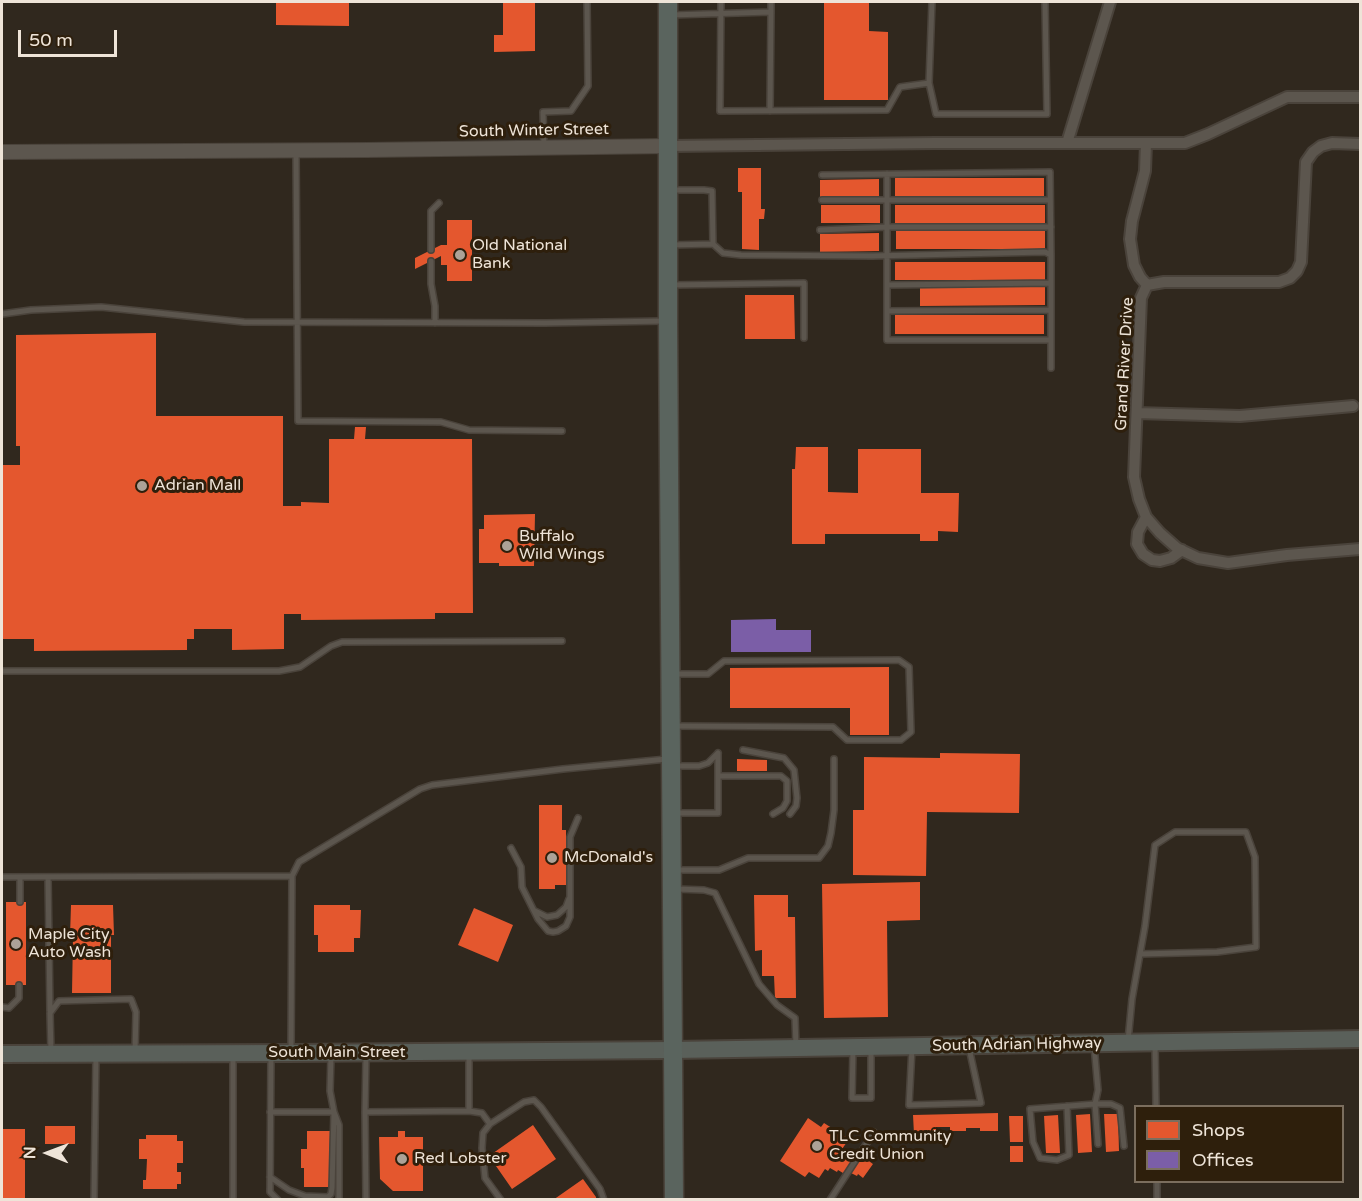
<!DOCTYPE html>
<html>
<head>
<meta charset="utf-8">
<style>
	body { margin:0 }
	#map { position:relative; width:1362px; height:1201px; overflow:hidden; background:#30281e; font-family:"Varela Round",sans-serif }
	canvas { display:block }
	.frame { position:absolute; inset:0; border:3px solid #eee4d8; pointer-events:none }
	.legend { position:absolute; left:1134px; top:1105px; width:210px; height:78px; box-sizing:border-box; background:#2e1f0c; border:2px solid #7b6e5e; margin:0; padding:8px 10px; list-style:none; font-size:18px; color:#eee4d8 }
	.legend li { display:flex; align-items:center; gap:12px; height:30px }
	.legend b { width:30px; border:2px solid #7b6e5e }
	.north { position:absolute; left:18px; top:1123px; width:60px; height:60px; -webkit-text-stroke:4px #2e1f0c; paint-order:stroke; rotate:271deg; font-size:16px; font-weight:700; line-height:24px; text-align:center; color:#eee4d8 }
	.north::after { content:''; display:block; margin:auto; width:21px; height:27px; background:#eee4d8; clip-path:polygon(50% 0,100% 100%,50% 72%,0 100%) }
	.scale { position:absolute; left:18px; top:30px; width:99px; height:27px; box-sizing:border-box; border:3px solid #eee4d8; border-top:0; padding-left:8px; font-size:18px; line-height:21px; white-space:nowrap; color:#eee4d8; -webkit-text-stroke:4px #2e1f0c; paint-order:stroke }
</style>
</head>
<body>
<div id="map">
<canvas width="1362" height="1201"></canvas>
<div class="frame"></div>
<ul class="legend">
<li><b style="height:16px;background:#e4572e"></b>Shops</li>
<li><b style="height:16px;background:#7b5ea7"></b>Offices</li>
</ul>
<div class="north">N</div>
<div class="scale">50 m</div>
</div>
<script>
const ctx = document.querySelector('canvas').getContext('2d');
ctx.lineJoin = 'round';
function paint(path, color) {
  ctx.fillStyle = color;
  ctx.fill(path, 'evenodd');
}
function shape(rows) {
  const path = new Path2D();
  for (const r of rows) {
    path.moveTo(r[0], r[1]);
    for (let i = 2; i < r.length; i += 2) path.lineTo(r[i], r[i + 1]);
  }
  return path;
}
function stroke(path, color, width, dash) {
  ctx.strokeStyle = color;
  ctx.lineWidth = width;
  ctx.lineCap = dash ? 'butt' : 'round';
  ctx.setLineDash(dash || []);
  ctx.stroke(path);
}
function label(font, color, halo, rows, align = 'center') {
  ctx.font = font + ' "Varela Round",sans-serif';
  ctx.lineWidth = 6;
  ctx.setLineDash([]);
  ctx.textBaseline = 'middle';
  ctx.strokeStyle = halo;
  ctx.fillStyle = color;
  for (const [text, x, y, turn = 0] of rows) {
    ctx.save();
    ctx.translate(x, y);
    ctx.rotate((+turn || 0) * Math.PI / 180);
    ctx.textAlign = isNaN(turn) ? turn : align;
    if (halo) ctx.strokeText(text, 0, 0);
    ctx.fillText(text, 0, 0);
    ctx.restore();
  }
}
paint(shape([
	[276,2,349,2,349,26,276,25],
	[503,2,535,2,535,51,494,52,494,35,503,35],
	[824,2,869,2,869,31,888,32,888,100,824,100],
	[738,168,761,168,761,209,765,209,764,219,759,219,759,250,742,249,742,192,738,192],
	[895,178,1044,178,1044,197,895,197],
	[879,179,879,197,820,197,820,180],
	[821,205,880,205,880,223,821,223],
	[895,205,1045,205,1045,224,895,224],
	[447,220,472,220,472,281,447,281,447,265,441,265,441,256,415,269,415,258,441,245,447,245],
	[896,230,1045,230,1045,249,896,249],
	[879,233,879,251,820,252,820,234],
	[895,262,1045,262,1045,280,895,280],
	[1045,286,1045,305,920,306,920,287],
	[745,295,794,295,795,339,745,339],
	[895,315,1044,315,1044,334,895,334],
	[156,333,156,416,283,416,283,506,301,506,301,502,329,503,329,439,354,439,355,427,366,427,365,439,472,439,473,613,435,613,435,619,301,620,301,614,284,614,284,649,232,650,232,629,194,629,194,639,187,639,187,650,34,651,34,639,2,639,2,465,20,465,20,446,16,446,16,335],
	[796,447,828,447,828,492,858,493,858,449,921,449,921,493,959,493,958,532,938,531,938,541,920,541,920,534,825,534,825,544,792,544,792,469,795,469],
	[535,514,534,566,499,566,499,563,479,563,479,529,484,529,484,515],
	[889,667,889,735,850,735,850,708,730,708,730,668],
	[940,753,1020,754,1019,813,927,812,926,876,853,875,853,810,864,810,864,757,940,758],
	[737,759,767,760,767,771,737,771],
	[539,805,562,805,562,830,566,830,566,885,555,885,555,889,539,889],
	[920,882,920,920,887,921,888,1017,824,1018,822,884],
	[754,895,788,895,788,917,795,917,796,998,775,998,774,976,762,976,762,950,755,951],
	[6,902,26,902,26,985,6,985],
	[71,905,113,905,114,935,111,935,111,993,72,993,73,936,70,936],
	[314,905,350,905,350,910,361,910,360,938,354,938,354,952,318,952,318,935,314,935],
	[474,908,513,925,498,962,458,945],
	[998,1113,998,1131,980,1131,980,1128,966,1128,966,1131,950,1131,950,1127,936,1127,936,1133,914,1134,913,1115],
	[1090,1114,1092,1152,1078,1153,1076,1115],
	[1104,1114,1118,1114,1119,1151,1106,1152],
	[1058,1115,1060,1153,1046,1153,1044,1116],
	[1009,1116,1023,1116,1023,1142,1010,1142],
	[808,1118,821,1127,824,1123,849,1139,840,1152,851,1159,852,1156,857,1160,859,1158,864,1161,866,1159,873,1164,863,1178,858,1174,857,1176,851,1173,850,1175,845,1171,843,1173,838,1170,837,1172,830,1168,828,1171,825,1169,819,1178,809,1172,805,1177,780,1161],
	[533,1125,556,1159,512,1189,489,1156],
	[45,1126,75,1126,75,1144,45,1144],
	[2,1129,25,1129,25,1200,2,1200],
	[307,1131,330,1131,329,1187,304,1187,304,1168,301,1168,301,1149,307,1149],
	[398,1131,405,1131,405,1137,423,1137,423,1154,425,1154,425,1164,423,1164,423,1191,393,1191,380,1179,379,1137,398,1137],
	[146,1135,177,1135,177,1141,183,1141,183,1163,177,1163,177,1172,181,1172,181,1184,177,1184,177,1189,143,1189,143,1180,146,1180,147,1159,139,1159,139,1139,146,1139],
	[1010,1146,1023,1146,1023,1162,1010,1162],
	[583,1179,596,1197,596,1200,553,1200]
]), '#e4572e');
paint(shape([
	[776,619,776,630,811,630,811,652,731,652,731,620]
]), '#7b5ea7');
const service = shape([
	[721,2,720,111,887,110,900,87,929,83,936,114,1047,114,1045,2],
	[771,12,771,2],
	[670,15,771,12,770,111],
	[929,83,932,2],
	[544,147,543,112,571,111,588,86,587,2],
	[296,152,298,421,441,422,469,430,562,431],
	[887,174,887,340,1051,340],
	[822,175,1050,172,1051,255],
	[822,200,1050,200],
	[820,230,887,227,1051,227],
	[713,244,723,253,741,255,872,256,1045,252,1051,255,1051,368],
	[670,245,713,244,712,191,704,190,670,190],
	[431,250,431,211,439,203],
	[431,261,431,284,435,306,435,323],
	[670,285,804,283,804,338],
	[887,285,1051,283],
	[887,311,1051,310],
	[2,314,31,310,101,307,244,322,545,323,665,321],
	[2,671,279,671,300,667,331,646,342,642,562,641],
	[673,674,708,674,724,661,899,660,909,667,911,732,901,740,847,740,833,727,673,726],
	[743,750,784,758,794,770,797,798,796,806,790,814],
	[673,766,699,766,708,763,718,753],
	[718,776,781,776,787,781,787,801,783,808,773,814],
	[675,813,718,813,718,753],
	[511,848,521,867,522,887,538,919,548,931,553,932,558,931,566,926,570,917,570,837,578,818],
	[674,870,719,870,748,858,819,858,828,846,831,833,834,810,834,759],
	[2,877,292,876],
	[20,877,20,902],
	[48,877,50,1011],
	[676,889,704,890,715,893,759,984,777,1005,795,1018,796,1046],
	[535,911,547,917,557,915,566,907,569,899],
	[2,1007,9,1008,19,998,19,985],
	[1128,1041,1132,999,1140,954,1145,926,1155,845,1175,832,1246,832,1255,857,1256,947,1217,952,1140,954],
	[1155,1045,1156,1106],
	[912,1048,909,1105,981,1103,969,1048],
	[853,1049,852,1098,871,1098,871,1050],
	[51,1052,50,1013,59,1001,131,999,136,1012,135,1052],
	[291,1052,292,876,299,862,420,789,432,785,563,769,667,759],
	[469,1053,469,1111,482,1113,490,1124],
	[233,1054,233,1200],
	[271,1055,270,1192,278,1200],
	[331,1056,330,1091,334,1112,339,1125,339,1200],
	[366,1056,365,1112,469,1111],
	[1067,1106,1069,1155,1057,1160,1040,1158,1033,1142,1030,1109,1095,1104,1098,1090,1094,1045],
	[365,1112,366,1200],
	[1098,1144,1095,1104,1111,1104,1120,1108,1124,1146],
	[270,1177,289,1190,305,1196,328,1197,331,1194,332,1188,334,1112,270,1112],
	[1157,1182,1157,1200],
	[94,1200,96,1055],
	[501,1200,485,1178,482,1148,483,1133,490,1124,524,1102,534,1100,541,1107,600,1189,604,1200],
	[830,1200,874,1132]
]);
const minor = shape([
	[1067,143,1110,2],
	[1146,143,1145,171,1132,221,1130,239,1134,265,1140,277,1147,285],
	[1360,144,1332,143,1321,146,1313,152,1306,162,1301,262,1297,271,1290,278,1279,282,1164,282,1147,285,1141,298,1134,477,1139,499,1146,517,1160,533,1177,548,1198,558,1228,563,1287,555,1360,549],
	[669,146,935,143,1185,143,1208,134,1287,97,1360,97],
	[1137,413,1240,416,1353,406],
	[1146,517,1138,532,1137,544,1143,554,1152,560,1160,561,1171,558,1182,550]
]);
const tertiary = shape([
	[2,152,366,150,669,146]
]);
const primary = shape([
	[2,1054,291,1053,673,1050,1360,1039]
]);
const trunk = shape([
	[668,2,668,321,674,1200]
]);
stroke(service, '#4a433b', 8);
stroke(minor, '#4a433b', 14);
stroke(tertiary, '#4a433b', 16);
stroke(primary, '#4a433b', 20);
stroke(trunk, '#4a433b', 21);
stroke(service, '#5c564e', 5);
stroke(minor, '#5c564e', 10);
stroke(tertiary, '#5c564e', 14);
stroke(primary, '#5a605a', 16);
stroke(trunk, '#5a645e', 18);
for (const [x, y, r, color] of [
	[460,255,6,"#aca297"],
	[142,486,6,"#aca297"],
	[507,546,6,"#aca297"],
	[552,858,6,"#aca297"],
	[16,944,6,"#aca297"],
	[817,1146,6,"#aca297"],
	[402,1159,6,"#aca297"]
]) {
  const dot = new Path2D();
  dot.arc(x, y, r, 0, 2 * Math.PI);
  ctx.fillStyle = color;
  ctx.fill(dot);
  stroke(dot, '#2e1f0c', 2);
}
label('16px', '#eee4d8', '#2e1f0c', [
	["South Winter Street",534,131,-1],
	["Grand River Drive",1125,364,-87],
	["South Adrian Highway",1017,1045,-1],
	["South Main Street",337,1053]
]);
label('16px', '#eee4d8', '#2e1f0c', [
	["Old National",472,246],
	["Bank",472,264],
	["Adrian Mall",154,486],
	["Buffalo",519,537],
	["Wild Wings",519,555],
	["McDonald's",564,858],
	["Maple City",28,935],
	["Auto Wash",28,953],
	["TLC Community",829,1137],
	["Credit Union",829,1155],
	["Red Lobster",414,1159]
], 'left');
</script>
</body>
</html>
